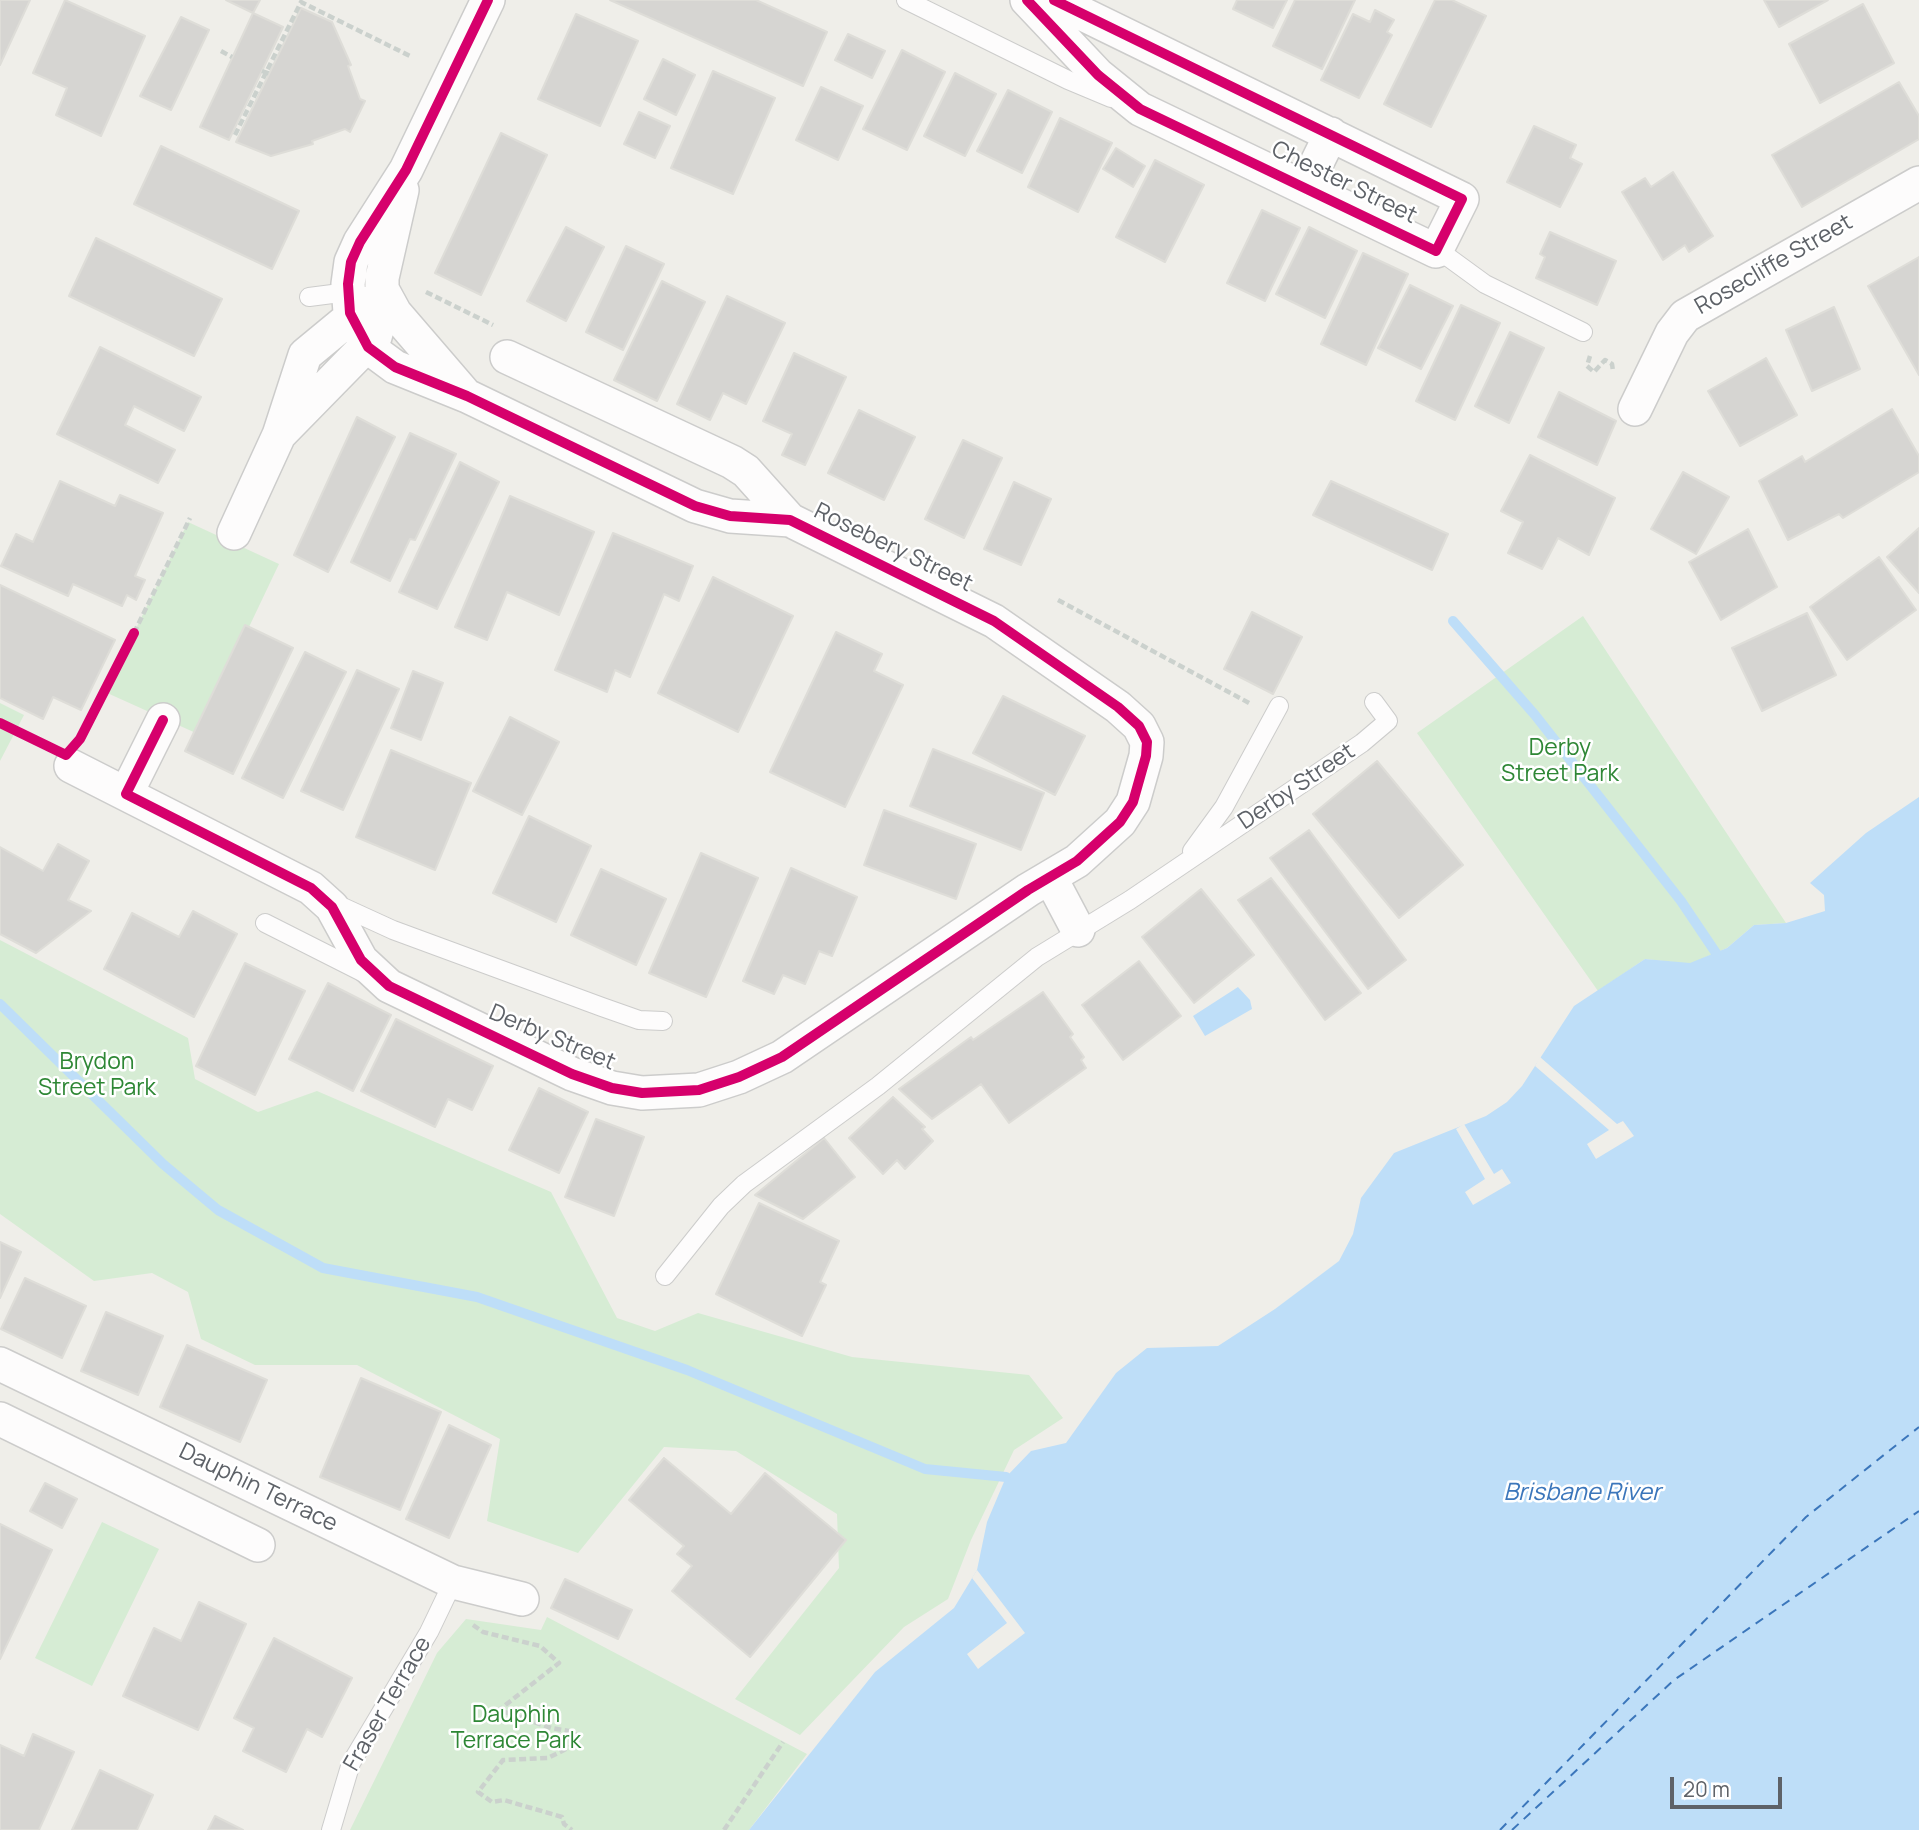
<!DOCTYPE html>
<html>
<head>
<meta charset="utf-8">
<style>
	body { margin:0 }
	#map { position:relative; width:1919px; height:1830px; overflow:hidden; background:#efeee9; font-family:Manrope,sans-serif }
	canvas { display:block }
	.scale { position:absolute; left:1670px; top:1777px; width:112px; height:32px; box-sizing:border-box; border:4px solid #5e6268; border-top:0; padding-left:9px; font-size:21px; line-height:24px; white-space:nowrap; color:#5e6268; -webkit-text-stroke:5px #fff; paint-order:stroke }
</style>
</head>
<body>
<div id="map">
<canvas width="1919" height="1830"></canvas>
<div class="scale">20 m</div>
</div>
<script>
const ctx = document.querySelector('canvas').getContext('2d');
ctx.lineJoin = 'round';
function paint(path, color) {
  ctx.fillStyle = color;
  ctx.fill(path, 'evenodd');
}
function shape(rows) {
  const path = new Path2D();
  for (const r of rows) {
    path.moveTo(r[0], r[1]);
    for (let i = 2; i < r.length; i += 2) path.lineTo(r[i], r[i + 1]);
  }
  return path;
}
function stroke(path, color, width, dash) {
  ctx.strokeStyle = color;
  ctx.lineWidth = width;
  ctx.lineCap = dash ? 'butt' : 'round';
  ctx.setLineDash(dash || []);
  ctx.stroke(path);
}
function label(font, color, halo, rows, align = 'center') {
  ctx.font = font + ' Manrope,sans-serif';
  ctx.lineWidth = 5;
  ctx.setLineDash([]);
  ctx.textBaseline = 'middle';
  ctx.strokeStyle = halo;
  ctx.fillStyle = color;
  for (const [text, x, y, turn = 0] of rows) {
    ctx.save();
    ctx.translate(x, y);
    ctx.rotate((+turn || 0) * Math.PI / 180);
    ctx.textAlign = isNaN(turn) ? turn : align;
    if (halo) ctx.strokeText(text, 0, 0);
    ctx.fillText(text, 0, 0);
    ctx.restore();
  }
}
paint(shape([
	[188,522,279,564,198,734,105,692],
	[1583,616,1786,923,1754,925,1727,948,1690,964,1645,959,1598,991,1417,733],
	[0,703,24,715,0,761],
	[0,940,188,1038,195,1079,258,1112,317,1091,551,1192,617,1318,655,1331,698,1313,852,1357,1029,1375,1063,1418,1014,1450,971,1540,948,1599,904,1627,800,1735,735,1699,839,1568,837,1514,736,1451,664,1447,578,1553,487,1521,500,1439,357,1365,255,1365,201,1339,188,1292,152,1273,94,1281,0,1214],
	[102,1522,159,1549,92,1686,35,1658],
	[547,1617,807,1754,749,1830,350,1830,437,1653,466,1619,541,1630]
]), '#d6ecd4');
paint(shape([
	[1919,797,1919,1830,749,1830,875,1672,954,1608,977,1570,987,1522,1006,1477,1031,1451,1066,1443,1116,1373,1147,1348,1218,1346,1275,1309,1339,1261,1353,1234,1361,1198,1394,1153,1486,1116,1507,1102,1522,1086,1574,1006,1645,959,1690,963,1727,948,1754,925,1786,923,1825,911,1824,895,1810,883,1866,833],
	[1238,987,1250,1000,1252,1009,1205,1036,1193,1016]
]), '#bedef8');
paint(shape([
	[1540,1057,1617,1124,1623,1121,1634,1136,1596,1159,1587,1144,1609,1130,1535,1066],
	[1464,1124,1494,1174,1502,1169,1511,1183,1473,1205,1465,1192,1485,1179,1456,1129],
	[977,1570,1025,1633,978,1669,967,1654,1007,1623,972,1578]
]), '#efeee9');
stroke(shape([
	[1453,621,1535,715,1681,901,1716,953],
	[0,1004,163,1164,218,1210,323,1268,477,1297,687,1370,925,1469,1006,1477]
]), '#bedef8', 10);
stroke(shape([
	[1500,1830,1806,1517,1919,1427],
	[1512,1830,1674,1680,1919,1511]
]), '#3b76bb', 2, [9, 7]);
const building = shape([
	[0,0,30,0,0,65,0,0],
	[65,0,145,36,101,136,56,115,67,88,33,73,65,0],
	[226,0,260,0,253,13,226,0],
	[610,0,756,0,827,32,803,86,610,0],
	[1237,0,1287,0,1273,28,1233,9,1237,0],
	[1295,0,1355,0,1322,69,1273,46,1295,0],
	[1435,0,1452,0,1486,16,1431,127,1384,104,1435,0],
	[1764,0,1828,0,1779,27,1764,0],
	[1863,4,1894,63,1820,103,1789,44,1863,4],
	[301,8,332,22,351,65,348,66,360,99,365,101,350,132,345,129,312,141,313,144,271,156,236,142,301,8],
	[1375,10,1394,20,1387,32,1392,35,1359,98,1321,80,1353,14,1370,22,1375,10],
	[253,13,283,27,229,140,200,127,253,13],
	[576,14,638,41,600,126,538,99,576,14],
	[181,17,209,30,171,110,140,96,181,17],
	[848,34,885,51,872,78,835,60,848,34],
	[902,50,945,72,907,150,863,129,902,50],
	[663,59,695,75,676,115,644,99,663,59],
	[713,71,775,98,733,194,671,168,713,71],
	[955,73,996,94,965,156,924,136,955,73],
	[1899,82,1919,116,1919,139,1802,207,1772,155,1899,82],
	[821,87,863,106,838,160,796,140,821,87],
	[1008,90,1052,112,1022,173,977,151,1008,90],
	[639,112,670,126,655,158,624,144,639,112],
	[1060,118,1112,143,1078,212,1028,187,1060,118],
	[1534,126,1576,145,1570,158,1582,164,1560,207,1507,182,1534,126],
	[501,133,547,155,481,295,435,273,501,133],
	[161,146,299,211,272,269,134,204,161,146],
	[1116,148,1145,166,1133,187,1103,169,1116,148],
	[1155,160,1204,185,1165,262,1116,237,1155,160],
	[1673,172,1713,236,1689,252,1685,245,1663,260,1622,192,1645,178,1651,187,1673,172],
	[1262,210,1300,228,1265,301,1227,283,1262,210],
	[566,227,604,247,566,321,527,301,566,227],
	[1309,227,1357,251,1325,318,1276,294,1309,227],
	[1550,232,1616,261,1597,305,1536,278,1545,257,1540,254,1550,232],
	[96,238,222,299,194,356,69,296,96,238],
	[626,246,664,264,623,350,586,332,626,246],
	[1363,253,1408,274,1366,365,1321,344,1363,253],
	[1919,257,1919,375,1868,286,1919,257],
	[662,281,705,302,657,401,614,380,662,281],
	[1410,285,1453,306,1421,369,1378,348,1410,285],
	[727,296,785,323,746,404,723,393,710,420,677,404,727,296],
	[1461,305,1500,323,1455,420,1416,401,1461,305],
	[1834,307,1860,369,1812,391,1786,330,1834,307],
	[1510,332,1544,348,1509,423,1475,406,1510,332],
	[100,347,201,397,184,431,134,406,125,425,175,450,158,483,57,434,100,347],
	[794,353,846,377,805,465,782,455,792,434,763,421,794,353],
	[1766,358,1797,415,1740,446,1708,391,1766,358],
	[1559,392,1616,421,1597,465,1538,437,1559,392],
	[1892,409,1919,456,1919,472,1843,518,1839,514,1788,540,1759,481,1802,456,1805,462,1892,409],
	[859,410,915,437,884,500,828,473,859,410],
	[357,417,395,437,328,572,294,555,357,417],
	[410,433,456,454,415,540,410,539,390,581,351,562,410,433],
	[963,440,1002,458,964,538,925,519,963,440],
	[1530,455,1615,498,1589,555,1558,538,1542,569,1508,553,1523,522,1501,511,1530,455],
	[460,462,499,482,437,609,399,592,460,462],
	[1683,472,1729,497,1696,554,1651,529,1683,472],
	[60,481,115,506,120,495,163,513,135,576,145,580,136,600,127,595,122,606,73,584,68,596,1,566,16,534,33,542,60,481],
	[1331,481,1448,534,1432,570,1313,515,1331,481],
	[1014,482,1051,499,1021,565,984,549,1014,482],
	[510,496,594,532,559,615,507,592,487,640,455,627,510,496],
	[1919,528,1919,593,1887,557,1919,528],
	[1748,529,1777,587,1721,620,1689,562,1748,529],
	[613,533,693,566,679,601,664,594,630,677,615,670,607,692,555,670,613,533],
	[1879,557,1916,610,1847,660,1810,607,1879,557],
	[713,577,793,616,738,732,658,693,713,577],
	[0,585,115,640,81,710,53,697,43,719,0,698,0,585],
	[1252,612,1302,637,1273,694,1224,669,1252,612],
	[1807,613,1836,675,1762,711,1732,648,1807,613],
	[245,625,293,648,233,774,185,751,245,625],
	[836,632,882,654,874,671,903,685,845,807,770,772,836,632],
	[305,652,346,672,283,798,242,778,305,652],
	[357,670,399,689,343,810,301,791,357,670],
	[413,671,443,683,421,740,391,728,413,671],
	[1003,696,1085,736,1055,795,973,753,1003,696],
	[510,717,559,742,522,815,473,791,510,717],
	[933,749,1044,793,1021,850,910,806,933,749],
	[391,750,471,783,435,870,356,837,391,750],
	[1377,761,1463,865,1399,918,1313,814,1377,761],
	[884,810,976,844,956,899,864,865,884,810],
	[529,816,591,846,556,922,493,893,529,816],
	[1309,830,1406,960,1368,989,1270,858,1309,830],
	[58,844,89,861,68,900,91,911,36,953,0,934,0,847,43,871,58,844],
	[701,853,758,878,706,997,649,973,701,853],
	[791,868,857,897,832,956,819,951,805,984,783,975,774,994,743,981,791,868],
	[601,869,666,899,636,965,571,935,601,869],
	[1271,878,1361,993,1325,1020,1238,900,1271,878],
	[1201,889,1254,955,1194,1003,1142,937,1201,889],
	[193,911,237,934,194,1017,104,969,132,913,179,937,193,911],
	[1139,961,1181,1016,1123,1060,1082,1005,1139,961],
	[245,963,305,991,255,1095,196,1066,245,963],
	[328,983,391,1015,353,1091,289,1059,328,983],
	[1043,992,1073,1034,1070,1037,1084,1057,1081,1060,1086,1068,1009,1123,981,1084,932,1119,899,1089,971,1037,973,1040,1043,992],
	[396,1019,493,1066,472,1110,448,1099,435,1127,361,1091,396,1019],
	[539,1088,588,1112,559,1173,509,1150,539,1088],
	[893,1097,925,1127,922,1129,933,1141,905,1169,897,1160,883,1174,849,1138,893,1097],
	[596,1119,644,1137,614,1216,565,1197,596,1119],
	[824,1138,855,1177,803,1219,755,1195,824,1138],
	[759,1203,839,1241,820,1282,826,1285,802,1336,716,1294,759,1203],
	[0,1242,21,1252,0,1298,0,1242],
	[25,1278,86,1306,62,1358,1,1329,25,1278],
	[106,1312,163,1336,138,1395,81,1371,106,1312],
	[187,1345,267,1380,240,1442,160,1407,187,1345],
	[361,1378,441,1412,400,1510,320,1477,361,1378],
	[449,1425,491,1445,449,1538,406,1519,449,1425],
	[664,1458,731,1514,765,1473,846,1540,750,1657,672,1591,692,1566,677,1554,684,1546,629,1500,664,1458],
	[45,1483,77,1499,62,1528,30,1511,45,1483],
	[0,1524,52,1550,0,1659,0,1524],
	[565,1579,632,1610,618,1639,551,1608,565,1579],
	[199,1602,246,1624,198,1730,123,1696,154,1628,181,1641,199,1602],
	[274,1638,352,1678,322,1737,307,1729,286,1772,243,1751,254,1728,234,1718,274,1638],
	[33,1734,74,1752,39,1830,0,1830,0,1745,24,1756,33,1734],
	[100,1770,153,1795,137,1830,72,1830,100,1770],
	[215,1816,243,1830,208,1830,215,1816]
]);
paint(building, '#d6d5d2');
stroke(building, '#deddd8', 2);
const service = shape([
	[906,0,1068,80,1111,98],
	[1437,249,1485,284,1583,332],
	[309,297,348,292],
	[1192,851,1224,807,1279,706],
	[334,903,393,930,602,1007,639,1020,663,1021],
	[265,923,364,973],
	[665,1276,721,1206,744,1184,878,1086,1037,957,1130,900,1362,743,1388,721,1374,702],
	[331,1830,351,1763,429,1632,453,1582]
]);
const minor = shape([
	[1027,0,1098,75,1140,109,1436,251,1462,199,1054,0],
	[1305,187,1331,134],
	[383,291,395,313,463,392],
	[507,357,732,462,746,471,790,520],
	[1635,409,1672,333,1685,316,1919,183],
	[279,435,375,337,382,311,382,278,402,190],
	[234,533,279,435,305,355,368,303],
	[163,720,126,794,311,888,332,907,361,960,389,986,572,1074,612,1088,642,1093,699,1090,739,1077,782,1057,1028,890,1077,861,1120,822,1133,802,1146,756,1147,742,1139,726,1118,707,994,621,790,520,730,516,695,506,467,396,395,367,368,347,350,313,348,284,351,262,360,242,406,170,488,0],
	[71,766,126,794],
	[1050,877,1078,930],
	[0,1364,453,1582,522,1599],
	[0,1419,258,1545]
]);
stroke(service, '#cccccb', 20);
stroke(minor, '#cccccb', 36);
stroke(shape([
	[221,51,232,57],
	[262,71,270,74],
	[235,135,301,2,410,56],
	[426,292,493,325],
	[1590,356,1587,366,1594,372,1605,360,1612,364,1613,371],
	[1058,600,1251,704],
	[134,633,190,518],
	[473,1625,483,1632,540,1646,559,1663,499,1710,551,1728,575,1732,572,1746,548,1758,503,1760,478,1792,492,1802,504,1800,562,1817,564,1824,572,1830],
	[724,1830,783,1742]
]), '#cbd1cd', 4.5, [7, 3.5]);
stroke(service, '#fdfcfc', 18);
stroke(minor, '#fdfcfc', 33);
stroke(shape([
	[1027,0,1098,75,1140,109,1436,251,1462,199,1054,0],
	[163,720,126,794,311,888,332,907,361,960,389,986,572,1074,612,1088,642,1093,699,1090,739,1077,782,1057,1028,890,1077,861,1120,822,1133,802,1146,756,1147,742,1139,726,1118,707,994,621,790,520,730,516,695,506,467,396,395,367,368,347,350,313,348,284,351,262,360,242,406,170,488,0],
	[0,723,66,755,80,739,134,633]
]), '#d6006c', 10);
label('23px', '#5e6268', '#fff', [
	["Chester Street",1344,183,26],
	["Rosecliffe Street",1774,265,-30],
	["Rosebery Street",893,548,26],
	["Derby Street",1297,787,-34],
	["Derby Street",552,1038,23],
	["Dauphin Terrace",258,1488,26],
	["Fraser Terrace",388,1704,-60]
]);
label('23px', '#2e8735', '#fff', [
	["Derby",1560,749],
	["Street Park",1560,775],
	["Brydon",97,1063],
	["Street Park",97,1089],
	["Dauphin",516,1716],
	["Terrace Park",516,1742]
]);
label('italic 24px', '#3b76bb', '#fff', [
	["Brisbane River",1582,1493]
]);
</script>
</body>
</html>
